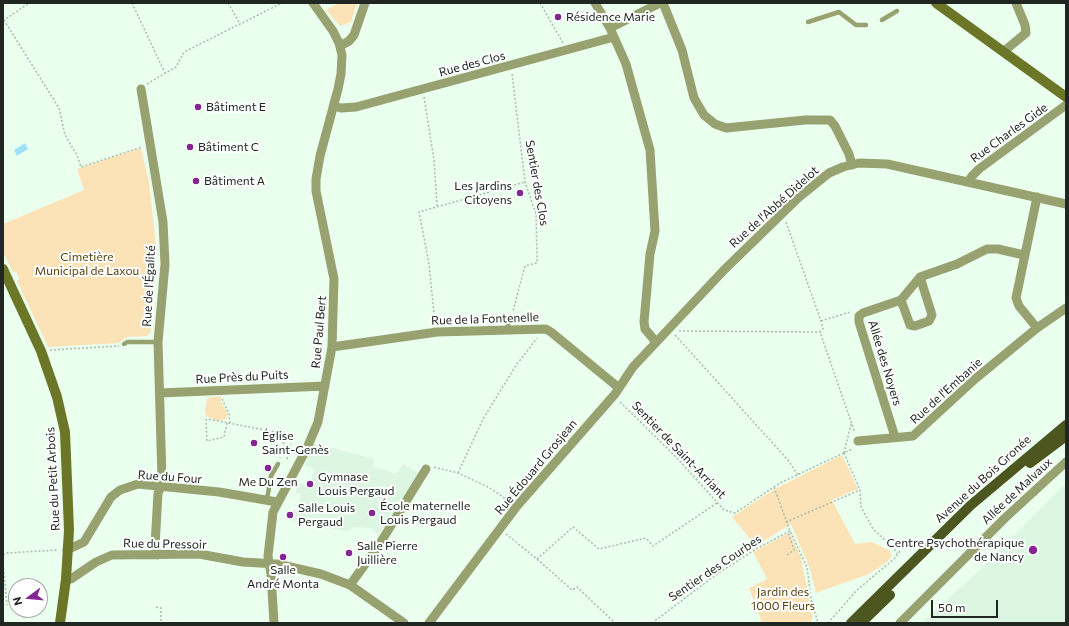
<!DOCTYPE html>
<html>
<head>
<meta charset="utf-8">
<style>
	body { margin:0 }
	#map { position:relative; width:1069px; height:626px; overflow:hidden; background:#ebffef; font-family:Commissioner,sans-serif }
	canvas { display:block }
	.frame { position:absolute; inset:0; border:4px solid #202722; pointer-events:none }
	.north { position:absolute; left:8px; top:578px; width:40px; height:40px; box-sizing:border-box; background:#fff; border:1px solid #a6a9a7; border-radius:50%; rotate:254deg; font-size:11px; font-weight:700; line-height:16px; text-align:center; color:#202722 }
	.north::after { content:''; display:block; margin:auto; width:14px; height:18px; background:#842691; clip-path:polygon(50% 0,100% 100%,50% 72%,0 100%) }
	.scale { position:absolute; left:931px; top:600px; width:67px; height:18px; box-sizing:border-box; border:2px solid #202722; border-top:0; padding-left:5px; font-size:12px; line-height:14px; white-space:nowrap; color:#202722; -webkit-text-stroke:3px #fff; paint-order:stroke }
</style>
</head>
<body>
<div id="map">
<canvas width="1069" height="626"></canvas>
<div class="frame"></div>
<div class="north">N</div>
<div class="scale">50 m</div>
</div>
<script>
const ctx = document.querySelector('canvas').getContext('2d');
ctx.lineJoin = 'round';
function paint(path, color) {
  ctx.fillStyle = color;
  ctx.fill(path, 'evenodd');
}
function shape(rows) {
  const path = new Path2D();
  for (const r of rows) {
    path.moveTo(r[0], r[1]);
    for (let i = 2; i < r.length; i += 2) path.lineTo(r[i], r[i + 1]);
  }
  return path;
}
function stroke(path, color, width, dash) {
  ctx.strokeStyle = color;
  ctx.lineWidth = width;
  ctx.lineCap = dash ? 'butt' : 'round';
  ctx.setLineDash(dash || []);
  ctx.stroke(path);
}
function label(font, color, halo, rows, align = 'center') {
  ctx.font = font + ' Commissioner,sans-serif';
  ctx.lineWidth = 4;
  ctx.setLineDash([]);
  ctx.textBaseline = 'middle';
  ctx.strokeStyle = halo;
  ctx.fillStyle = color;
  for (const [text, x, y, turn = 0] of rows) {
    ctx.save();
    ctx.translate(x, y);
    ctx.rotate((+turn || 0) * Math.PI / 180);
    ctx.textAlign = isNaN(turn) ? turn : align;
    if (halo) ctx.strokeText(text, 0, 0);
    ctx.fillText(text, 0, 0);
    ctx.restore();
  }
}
paint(shape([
	[314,443,374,459,373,466,396,474,403,464,419,473,379,535,370,528,352,527,351,531,346,531,314,526,286,519,287,516,292,515,293,509,297,510,301,494,296,493,298,483,309,485,314,469,305,466],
	[1066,483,1066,623,921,623,983,567]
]), '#dcf6e1');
paint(shape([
	[339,3,357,3,351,22,340,26,326,10],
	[141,148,149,182,156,244,151,332,147,336,127,337,119,343,48,347,17,281,19,279,17,273,13,272,3,253,3,224,84,190,77,169],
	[221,396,221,402,228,414,226,419,218,421,206,416,205,411,207,398],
	[842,455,858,489,832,500,855,544,872,542,890,551,892,556,887,562,869,574,816,593,810,569,791,524,756,546,732,517,773,490],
	[787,534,790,534,801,557,813,619,809,623,762,623,749,588,767,579,753,552]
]), '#fbe3b7');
paint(shape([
	[25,143,28,149,17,156,14,150]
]), '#9ee2f7');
stroke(shape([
	[132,3,165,73],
	[228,3,240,24],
	[540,3,563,43],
	[4,20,59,108,65,135,77,155,81,167,142,147],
	[3,21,29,3],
	[512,74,525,182,536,214,537,257,537,263,525,266,513,311],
	[147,84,176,67,184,52,282,3],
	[424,97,434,160,437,206],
	[786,222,821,321,823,329,820,332,821,335,855,433],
	[821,321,850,312],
	[435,324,429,264,419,212,525,182],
	[679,331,820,332],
	[675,335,788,460,798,475],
	[50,350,119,346],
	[222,399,229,414,230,423],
	[620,402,677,458,724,510,735,513,780,483,852,449],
	[227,423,224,437,207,441,206,420,208,419,275,432,284,444,280,458],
	[844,453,860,490,861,507,873,529,894,548,897,554],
	[844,453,851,424],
	[287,459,291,443],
	[434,467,458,473,490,488,510,502],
	[458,473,483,419,515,367,537,338],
	[774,487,790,531,807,567,811,599,818,623],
	[786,522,860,490],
	[506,534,537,559,572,590,577,587,615,623],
	[3,555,7,553,58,550],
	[787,555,794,550,788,532],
	[537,559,573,527,599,549,646,538,653,546,717,503],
	[3,564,7,605],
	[156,607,161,608,161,623],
	[652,623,717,574,756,549,790,531],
	[828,623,857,590,894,559,901,550]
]), '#aabaad', 1.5, [2, 2]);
stroke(shape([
	[882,20,897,11],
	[808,22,839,12,856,25,866,25],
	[506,329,512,317],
	[124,344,127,342,158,342],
	[267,499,271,476,278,464]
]), '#98a170', 4.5);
stroke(shape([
	[595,3,610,28,626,64,650,150,655,231,650,254,644,322,645,329,656,342],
	[663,3,682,50,694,98,704,115,715,124,726,128,805,120,830,120,835,126,849,154,852,165],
	[610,28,660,3],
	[340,46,349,41,354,35,365,3],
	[1003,52,1026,33,1025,25,1016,3],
	[141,89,163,222,165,264,158,342,162,479,161,487,158,493,155,546,157,555],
	[334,106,341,108,356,107,614,37],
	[968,182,972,176,979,169,1066,105],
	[1037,197,1016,298,1019,306,1037,328],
	[901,300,910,325,915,326,929,321,932,315,920,277],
	[332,347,437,332,546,329,551,332,619,388],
	[160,393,325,386],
	[895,437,859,322,859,316,863,313,901,300,920,277,957,264,987,249,998,249,1024,255],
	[858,441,913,436,975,379,1037,328,1066,308],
	[67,550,84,542,111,497,120,490,138,484,219,492,277,502],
	[66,579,71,579,96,562,112,555,199,554,243,562,277,564,321,574,350,585,404,623],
	[350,585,379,545,426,469],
	[274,623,271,574,268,556,273,512,307,448,318,422,332,347,334,279,316,191,316,179,320,156,338,89,341,74,342,55,339,43,333,31,313,3],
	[429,623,517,506,615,394,633,367,724,270,798,198,829,173,843,167,859,163,887,164,1066,204],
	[900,623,1005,518,1066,462]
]), '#98a170', 9);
stroke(shape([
	[936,3,1066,97],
	[3,269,41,351,57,397,65,432,69,530,66,579,60,623]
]), '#6b7727', 10);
stroke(shape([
	[1030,463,1066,436],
	[851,623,971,505,1066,425],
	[861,623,890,595]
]), '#4d561f', 10);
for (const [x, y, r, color] of [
	[558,17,4,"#842691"],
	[198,107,4,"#842691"],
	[190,147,4,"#842691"],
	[196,181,4,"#842691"],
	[520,193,4,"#842691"],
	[254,443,4,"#842691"],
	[268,468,4,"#842691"],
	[310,484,4,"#842691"],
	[372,513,4,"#842691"],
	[290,515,4,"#842691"],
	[1033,550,5,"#842691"],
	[349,553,4,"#842691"],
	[283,557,4,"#842691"]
]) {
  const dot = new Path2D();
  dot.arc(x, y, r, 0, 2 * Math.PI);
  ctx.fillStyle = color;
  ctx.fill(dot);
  stroke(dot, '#fff', 1.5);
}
label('12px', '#202722', '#fff', [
	["Résidence Marie",566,17],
	["Bâtiment E",206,107],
	["Bâtiment C",198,147],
	["Bâtiment A",204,181],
	["Les Jardins",512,186,"right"],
	["Citoyens",512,200,"right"],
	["Église",262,436],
	["Saint-Genès",262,450],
	["Gymnase",318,477],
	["Louis Pergaud",318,491],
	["Me Du Zen",268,482,"center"],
	["École maternelle",380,506],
	["Louis Pergaud",380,520],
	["Salle Louis",298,508],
	["Pergaud",298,522],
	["Centre Psychothérapique",1024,543,"right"],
	["de Nancy",1024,557,"right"],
	["Salle Pierre",357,546],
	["Juillière",357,560],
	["Salle",283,570,"center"],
	["André Monta",283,584,"center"]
], 'left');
label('12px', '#202722', '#fff', [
	["Rue des Clos",472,64,-15],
	["Rue Charles Gide",1009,133,-36],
	["Sentier des Clos",537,183,80],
	["Rue de l'Abbé Didelot",774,207,-42],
	["Rue de l'Égalité",149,286,-87],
	["Rue de la Fontenelle",485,319,-2],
	["Rue Paul Bert",319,332,-85],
	["Allée des Noyers",885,363,73],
	["Rue Près du Puits",242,377,-3],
	["Rue de l'Embanie",946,391,-42],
	["Sentier de Saint-Arriant",679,450,46],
	["Rue Édouard Grosjean",536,467,-50],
	["Rue du Four",170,477,4],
	["Rue du Petit Arbois",53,479,-93],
	["Avenue du Bois Gronée",983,479,-42],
	["Allée de Malvaux",1017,491,-43],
	["Rue du Pressoir",165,544,1],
	["Sentier des Courbes",715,568,-34]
]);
label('12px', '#58410c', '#fff', [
	["Cimetière",87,257],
	["Municipal de Laxou",87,271],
	["Jardin des",783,592],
	["1000 Fleurs",783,606]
]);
</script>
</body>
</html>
